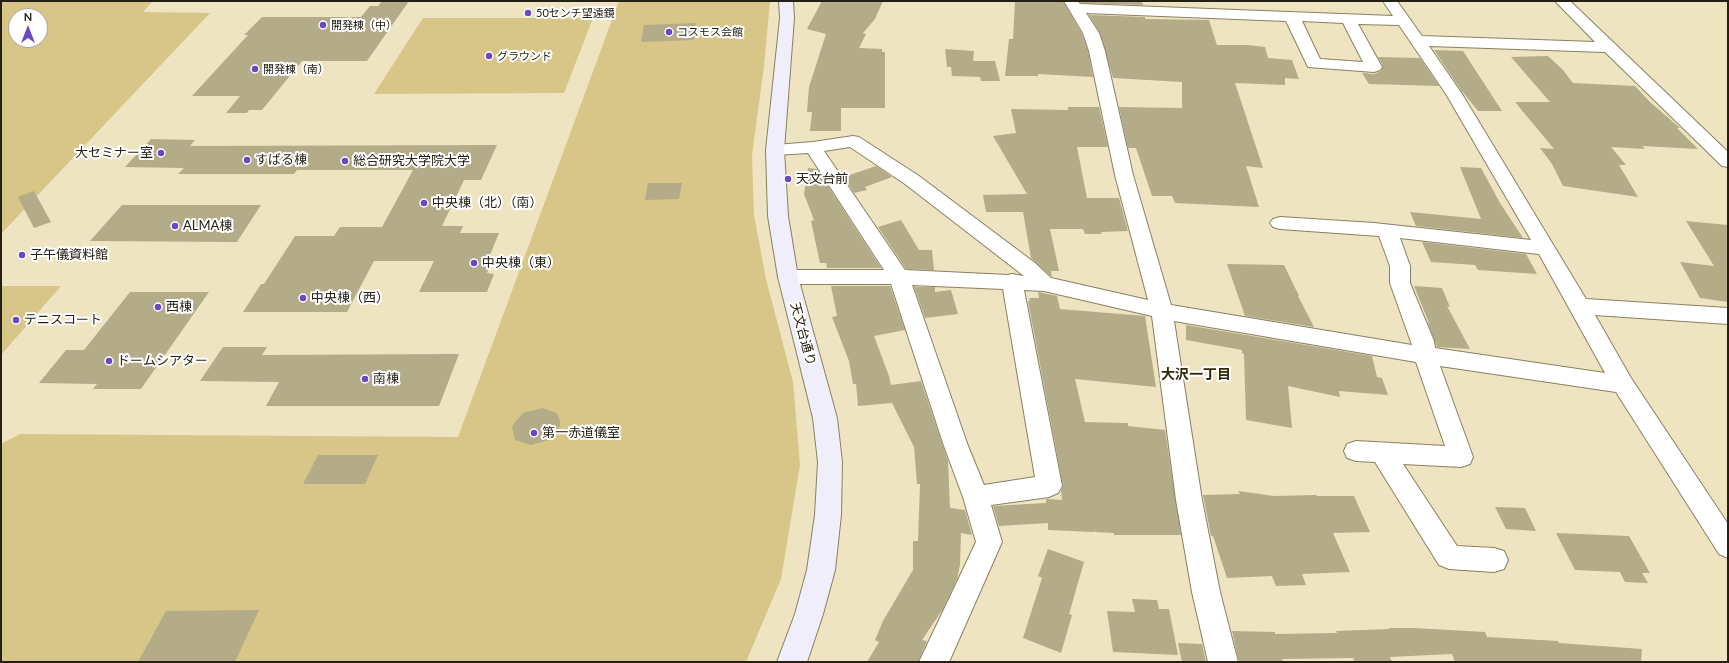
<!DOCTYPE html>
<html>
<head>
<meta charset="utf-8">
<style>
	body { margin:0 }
	#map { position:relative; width:1729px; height:663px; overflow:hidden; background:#eee4c1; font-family:Lato,sans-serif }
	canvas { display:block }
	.frame { position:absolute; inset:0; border:2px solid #242013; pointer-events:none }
	.north { position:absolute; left:8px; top:8px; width:40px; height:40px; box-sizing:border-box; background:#fff; border:1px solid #a7a6a1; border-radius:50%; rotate:0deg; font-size:11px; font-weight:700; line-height:16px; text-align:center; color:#242013 }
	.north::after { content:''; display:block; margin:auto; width:14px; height:18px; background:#6a48c1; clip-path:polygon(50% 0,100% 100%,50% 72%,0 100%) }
</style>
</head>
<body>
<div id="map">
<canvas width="1729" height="663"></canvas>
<div class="frame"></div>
<div class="north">N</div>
</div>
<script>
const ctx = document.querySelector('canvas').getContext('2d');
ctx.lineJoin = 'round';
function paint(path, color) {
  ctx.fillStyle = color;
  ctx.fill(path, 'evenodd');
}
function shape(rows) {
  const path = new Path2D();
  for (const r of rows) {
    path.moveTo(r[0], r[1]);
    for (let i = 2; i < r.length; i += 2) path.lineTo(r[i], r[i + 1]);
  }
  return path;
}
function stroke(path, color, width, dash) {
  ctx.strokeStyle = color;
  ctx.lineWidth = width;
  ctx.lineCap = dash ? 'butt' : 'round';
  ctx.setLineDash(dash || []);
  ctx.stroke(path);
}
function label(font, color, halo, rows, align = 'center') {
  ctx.font = font + ' Lato,"Noto Sans JP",sans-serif';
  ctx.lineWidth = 4;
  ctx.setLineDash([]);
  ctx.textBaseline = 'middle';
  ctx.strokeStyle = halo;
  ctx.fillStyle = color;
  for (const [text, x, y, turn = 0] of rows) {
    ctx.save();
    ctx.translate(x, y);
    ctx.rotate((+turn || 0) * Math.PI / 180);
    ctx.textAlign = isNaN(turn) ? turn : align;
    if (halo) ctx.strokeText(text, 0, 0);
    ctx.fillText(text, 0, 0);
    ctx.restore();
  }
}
paint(shape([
	[1,1,153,1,143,12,210,13,1,234],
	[16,16,40,16,40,40,16,40],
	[619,1,770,1,764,66,752,155,754,215,766,279,793,382,800,465,781,579,746,662,1,662,1,444,20,434,458,437],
	[423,18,593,18,564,93,374,94],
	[1,286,61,286,1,355]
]), '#d8c688');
paint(shape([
	[382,1,409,1,367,61,302,61,262,110,249,110,247,113,226,113,240,96,192,96,248,35,244,35,262,17,361,17,370,6,378,6],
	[822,1,883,1,875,19,863,33,866,34,859,48,882,49,882,52,885,52,885,108,841,108,841,131,810,131,812,112,807,112,809,87,826,34,807,29],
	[1015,1,1063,1,1082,34,1088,51,1093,77,1038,74,1038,76,1005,76,1009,39,1013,39],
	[1080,1,1142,1,1143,5,1081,3],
	[1089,15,1145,17,1145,19,1209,20,1217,45,1247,45,1265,47,1268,58,1292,60,1299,79,1285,78,1285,85,1235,83,1263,168,1246,166,1259,207,1175,203,1172,196,1152,196,1136,148,1128,148,1119,107,1182,108,1182,82,1113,78,1100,33],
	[696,23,694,40,641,42,644,25],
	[945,49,974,51,973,61,995,61,1000,81,981,81,980,77,952,76,951,67,947,67],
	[1434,50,1463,51,1502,111,1478,111,1461,90],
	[1548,56,1563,70,1573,83,1635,86,1650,102,1680,128,1677,128,1698,149,1642,146,1645,149,1611,147,1626,165,1619,165,1638,197,1563,186,1552,164,1540,148,1554,149,1515,102,1550,102,1511,57],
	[1378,57,1420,58,1439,86,1369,84,1362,73,1374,74,1381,71,1383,66],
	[1068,107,1099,107,1108,147,1077,147,1087,198,1119,198,1128,231,1101,232,1102,234,1085,234,1083,229,1050,229,1059,271,1051,271,1052,277,1031,258,1023,212,986,212,983,195,1027,194,993,136,1016,133,1011,109,1068,110],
	[151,139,195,140,190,146,497,145,481,180,464,180,442,226,463,226,460,233,499,233,488,260,492,260,487,273,494,274,487,292,419,292,434,261,374,261,347,312,243,312,261,284,264,284,295,236,334,236,340,227,382,227,413,170,297,170,294,174,178,174,184,168,125,167],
	[876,166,892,177,865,187,867,190,854,193,844,177],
	[1460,167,1481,168,1500,203,1523,238,1416,226,1410,212,1481,219],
	[808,168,817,169,881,268,827,268,826,263,820,263,811,221,814,220,804,194],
	[648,183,682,183,679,199,645,200],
	[34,191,51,222,34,228,18,197],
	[122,205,261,205,237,242,90,241],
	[901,220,919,250,932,250,934,270,906,269,878,227],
	[1686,221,1728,225,1728,302,1700,298,1680,262,1714,266],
	[1422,242,1526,254,1537,274,1478,270,1475,265,1431,262],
	[1227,264,1284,265,1299,296,1298,296,1314,327,1245,316],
	[831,286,890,286,905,330,874,336,889,376,891,385,921,381,948,461,950,508,965,510,972,535,961,533,960,565,957,579,943,609,922,640,927,641,918,662,867,662,879,642,875,640,883,621,913,570,913,541,918,541,920,484,917,484,914,447,892,403,858,406,856,384,853,384,849,361,832,317,837,316],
	[1414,286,1442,288,1450,307,1447,306,1470,349,1437,347,1428,323,1429,323],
	[914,287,935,287,935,292,951,290,958,314,925,318],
	[130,292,209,292,141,389,93,389,97,384,39,383,66,350,84,350],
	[1038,292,1057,296,1060,309,1145,316,1156,387,1075,379,1085,422,1128,423,1128,426,1165,430,1181,535,1114,535,1114,533,1095,532,1095,529,1094,532,1048,530,1048,523,999,526,993,506,1046,503,1046,499,1062,500,1061,491,1063,486,1028,301,1030,301,1029,298,1039,298],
	[1186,325,1372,356,1377,377,1382,378,1388,395,1339,391,1340,397,1288,386,1292,428,1246,420,1244,354,1242,353,1242,350,1186,340],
	[223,347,267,347,262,355,459,354,439,406,266,406,279,382,200,381],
	[543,408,557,413,560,421,560,426,549,440,531,445,515,440,512,426,516,421,523,413],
	[318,455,378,455,365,484,303,484],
	[1238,491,1274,496,1316,495,1317,496,1354,496,1370,532,1333,533,1350,572,1302,574,1306,585,1276,586,1272,576,1227,578,1213,536,1211,536,1203,495,1240,494],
	[1495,507,1525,508,1536,531,1506,529],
	[1556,533,1629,536,1650,573,1642,573,1648,583,1625,582,1620,572,1575,570],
	[1048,549,1084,562,1069,614,1072,615,1061,653,1023,638,1042,578,1038,576],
	[1132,599,1157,600,1159,609,1169,609,1178,655,1113,652,1107,611,1135,612],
	[259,610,235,662,138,662,166,611],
	[1389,628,1414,628,1485,632,1487,637,1558,641,1559,643,1642,649,1641,662,1455,662,1452,654,1390,657,1392,662,1355,662,1353,658,1282,659,1283,662,1239,662,1232,631,1275,632,1275,634,1337,633,1336,631,1389,629],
	[1178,643,1202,644,1206,662,1182,662]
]), '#b4ab89');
const minor = shape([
	[1064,1,1078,1,1080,4,1393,16,1383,1,1397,1,1422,36,1595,42,1555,1,1570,1,1728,152,1728,167,1722,166,1605,52,1429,46,1462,94,1586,299,1728,308,1728,324,1595,315,1631,378,1728,524,1728,558,1719,554,1616,392,1440,366,1473,457,1470,464,1461,467,1403,464,1457,546,1494,548,1504,551,1508,560,1504,569,1494,572,1449,569,1439,565,1375,462,1356,461,1347,458,1344,451,1347,444,1356,441,1445,446,1416,362,1174,321,1202,500,1220,592,1238,662,1208,662,1192,592,1176,500,1152,316,1044,291,1024,290,1062,486,1058,493,1049,497,991,505,1002,542,949,662,919,662,976,542,963,497,944,446,891,284,788,284,781,282,778,277,781,272,788,270,884,270,808,153,775,155,769,154,766,150,769,146,775,145,813,142,853,136,859,137,919,176,1035,263,1051,278,1148,300,1115,175,1089,51,1083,33,1064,1],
	[1086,13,1286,21,1308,67,1374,72,1380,70,1382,67,1358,24,1399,25,1446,94,1531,240,1374,223,1280,217,1273,219,1270,223,1273,227,1280,229,1379,236,1390,266,1390,283,1412,345,1171,305,1133,175,1105,51,1099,33,1086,13],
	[1302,21,1343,23,1363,62,1320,59,1302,21],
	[850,147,905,184,1024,276,1012,274,1008,275,905,270,824,151,850,147],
	[1400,238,1539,254,1605,373,1435,348,1434,341,1410,283,1410,266,1400,238],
	[912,285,1003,289,1035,477,984,485,968,446,912,285]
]);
const secondary = shape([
	[779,1,793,1,794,18,784,150,788,216,798,277,837,418,842,462,841,515,835,570,823,614,807,662,777,662,795,614,807,570,815,515,818,462,813,418,778,277,768,216,766,150,780,18,779,1]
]);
stroke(minor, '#898060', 2);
stroke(secondary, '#898060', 2);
paint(minor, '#fff');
paint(secondary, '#f0eefa');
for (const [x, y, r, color] of [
	[528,13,4,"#6a48c1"],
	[323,25,4,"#6a48c1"],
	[669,32,4,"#6a48c1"],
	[489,56,4,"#6a48c1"],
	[255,69,4,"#6a48c1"],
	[161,153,4,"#6a48c1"],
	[247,160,4,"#6a48c1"],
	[345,161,4,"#6a48c1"],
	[788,179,4,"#6a48c1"],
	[424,203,4,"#6a48c1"],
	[175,226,4,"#6a48c1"],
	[22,255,4,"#6a48c1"],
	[474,263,4,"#6a48c1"],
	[303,298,4,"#6a48c1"],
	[158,307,4,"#6a48c1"],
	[16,320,4,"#6a48c1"],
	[109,361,4,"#6a48c1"],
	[365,379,4,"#6a48c1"],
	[534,433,4,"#6a48c1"]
]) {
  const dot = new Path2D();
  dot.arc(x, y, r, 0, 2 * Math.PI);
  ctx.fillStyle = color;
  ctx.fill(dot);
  stroke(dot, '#fff', 1.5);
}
label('11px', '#242013', '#fff', [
	["50センチ望遠鏡",536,13],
	["開発棟（中）",331,25],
	["コスモス会館",677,32],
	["グラウンド",497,56],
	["開発棟（南）",263,69]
], 'left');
label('13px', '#242013', '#fff', [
	["大セミナー室",153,153,"right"],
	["すばる棟",255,160],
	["総合研究大学院大学",353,161],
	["天文台前",796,179],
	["中央棟（北）（南）",432,203],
	["ALMA棟",183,226],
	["子午儀資料館",30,255],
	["中央棟（東）",482,263],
	["中央棟（西）",311,298],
	["西棟",166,307],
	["テニスコート",24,320],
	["ドームシアター",117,361],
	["南棟",373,379],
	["第一赤道儀室",542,433]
], 'left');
label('13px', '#242013', '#fff', [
	["天文台通り",803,334,75]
]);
label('bold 14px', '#31290b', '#fff', [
	["大沢一丁目",1196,374]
]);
</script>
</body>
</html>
